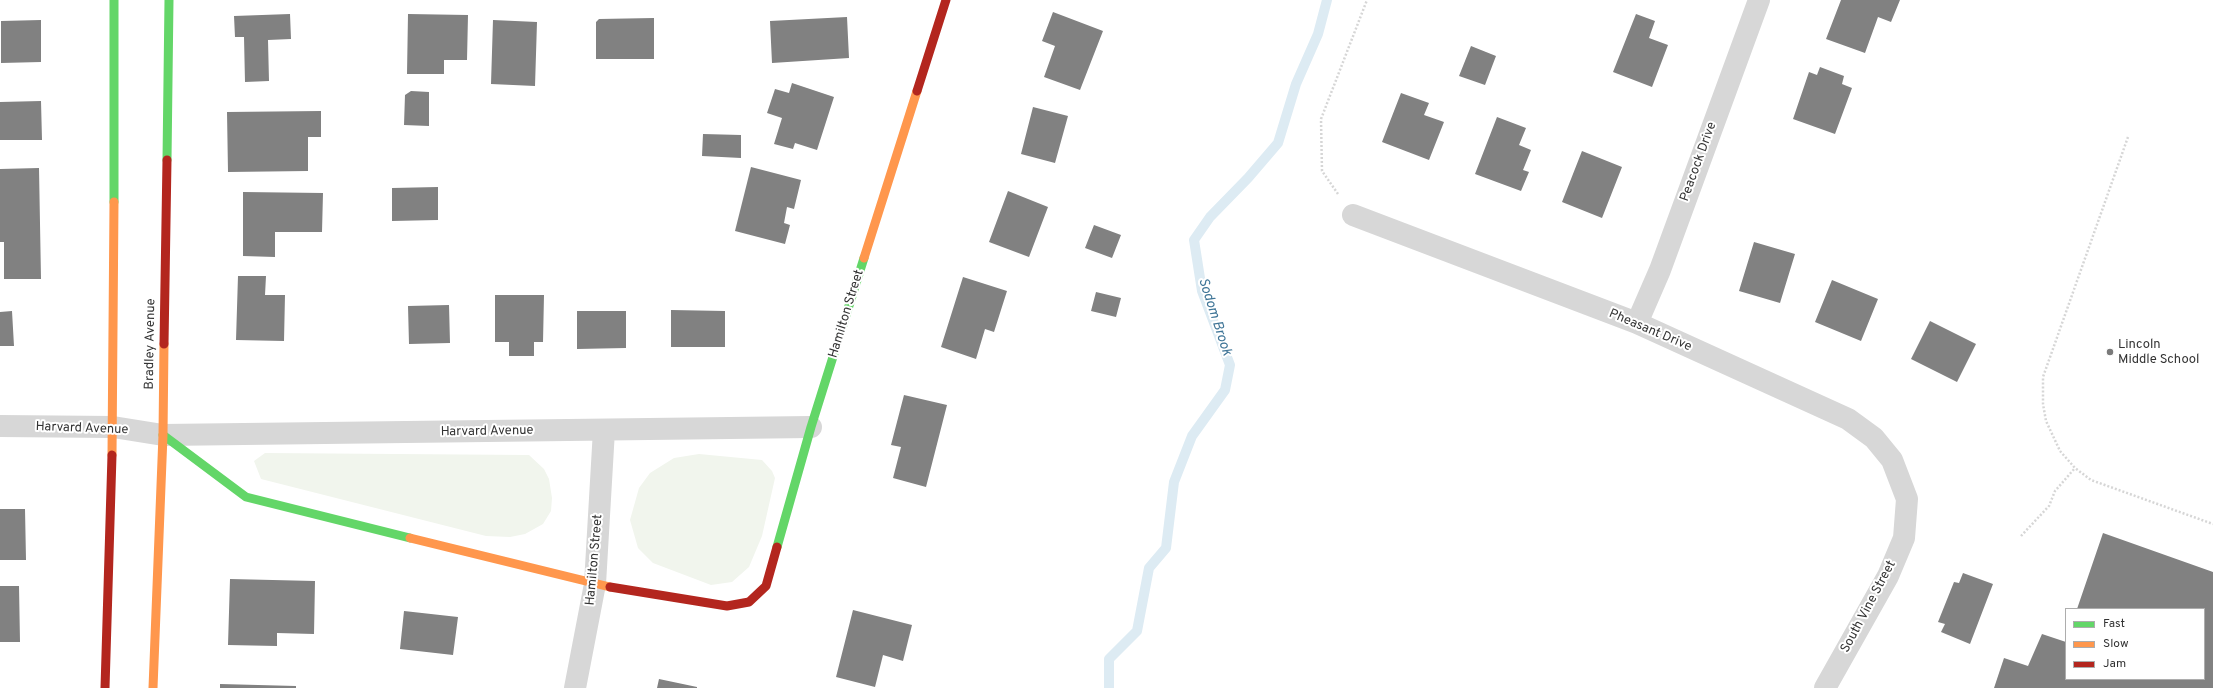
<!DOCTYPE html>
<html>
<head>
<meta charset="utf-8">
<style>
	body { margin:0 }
	#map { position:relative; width:2213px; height:688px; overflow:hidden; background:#fff; font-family:Overpass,sans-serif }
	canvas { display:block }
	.legend { position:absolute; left:2065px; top:608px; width:140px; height:72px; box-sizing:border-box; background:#fff; border:1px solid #adadad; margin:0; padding:5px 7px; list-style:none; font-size:12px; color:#333 }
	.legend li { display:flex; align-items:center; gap:8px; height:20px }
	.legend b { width:20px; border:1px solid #adadad }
</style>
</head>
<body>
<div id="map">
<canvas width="2213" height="688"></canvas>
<ul class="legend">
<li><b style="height:5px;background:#63d668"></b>Fast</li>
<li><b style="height:5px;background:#ff974d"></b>Slow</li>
<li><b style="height:5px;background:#b3261e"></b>Jam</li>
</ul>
</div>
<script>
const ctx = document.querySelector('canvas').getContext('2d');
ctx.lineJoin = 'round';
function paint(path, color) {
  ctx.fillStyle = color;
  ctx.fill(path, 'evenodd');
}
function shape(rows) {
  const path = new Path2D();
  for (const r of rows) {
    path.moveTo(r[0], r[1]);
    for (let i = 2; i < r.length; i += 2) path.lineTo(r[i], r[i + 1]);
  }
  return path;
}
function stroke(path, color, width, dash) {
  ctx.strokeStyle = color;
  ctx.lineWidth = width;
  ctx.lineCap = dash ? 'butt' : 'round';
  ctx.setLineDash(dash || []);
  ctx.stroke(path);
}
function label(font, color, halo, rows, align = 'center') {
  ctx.font = font + ' Overpass,sans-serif';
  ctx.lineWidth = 4;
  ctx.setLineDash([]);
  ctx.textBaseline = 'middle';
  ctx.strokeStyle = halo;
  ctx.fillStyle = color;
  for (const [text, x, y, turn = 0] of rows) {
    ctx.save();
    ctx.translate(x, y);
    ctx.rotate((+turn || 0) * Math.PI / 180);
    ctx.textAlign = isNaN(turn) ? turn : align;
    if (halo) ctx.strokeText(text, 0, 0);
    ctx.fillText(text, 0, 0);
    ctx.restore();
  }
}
paint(shape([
	[265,453,529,455,544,469,549,479,552,498,551,511,543,524,525,534,510,537,486,536,261,479,254,461],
	[699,454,762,460,772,471,775,478,762,536,749,567,732,582,711,585,653,563,638,548,630,520,639,488,650,473,674,458]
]), '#f1f5ed');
stroke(shape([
	[1109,688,1109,659,1137,631,1149,568,1166,548,1174,482,1192,436,1225,390,1230,365,1202,291,1194,240,1210,217,1248,178,1278,143,1296,84,1318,34,1327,0]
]), '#ddebf3', 10);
paint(shape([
	[1841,0,1900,0,1891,22,1878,17,1865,53,1826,39],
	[1053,12,1103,31,1080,90,1044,77,1055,46,1042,41],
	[290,14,291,39,268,40,269,81,245,82,244,37,235,37,234,16],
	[408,14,468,15,467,60,444,60,444,74,407,74],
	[1636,14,1655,21,1649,38,1668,45,1652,87,1613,72],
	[847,17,849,58,772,63,770,21],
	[654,18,654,59,596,59,596,22,599,19],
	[41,20,41,62,1,63,1,21],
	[493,20,537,22,535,86,491,84],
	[1471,46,1496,56,1485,85,1459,76],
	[1820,67,1844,76,1842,84,1852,88,1835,134,1793,119,1809,72,1817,75],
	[792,83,834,97,817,150,795,143,793,149,774,144,782,118,767,113,775,89,789,93],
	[411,91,429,92,429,126,404,125,405,95],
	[1401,93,1429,103,1424,115,1444,122,1429,160,1382,142],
	[41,101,42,140,0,140,0,102],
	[1033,107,1068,116,1055,163,1021,154],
	[321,111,321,137,308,137,308,171,228,172,227,112],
	[1497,117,1526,128,1519,145,1531,150,1523,170,1529,172,1521,191,1475,174],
	[703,134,741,135,741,158,702,156],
	[1582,151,1622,167,1602,218,1562,202],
	[751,167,801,180,794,209,787,207,784,223,790,225,785,244,735,231],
	[39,168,41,279,4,279,4,242,0,242,0,169],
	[438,187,438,220,392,221,392,188],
	[1008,191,1048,207,1029,257,989,242],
	[243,192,323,193,322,232,275,232,275,257,243,256],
	[1094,225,1121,235,1112,258,1085,248],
	[1754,242,1795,254,1780,303,1739,291],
	[238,276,266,276,265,295,285,295,284,341,236,340],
	[963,277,1007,291,994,332,985,329,976,359,941,347],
	[1832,280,1878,299,1861,341,1815,322],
	[1096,292,1121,298,1116,317,1091,311],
	[495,295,544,295,543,342,534,342,534,356,509,356,509,342,495,342],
	[449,305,450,343,409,344,408,306],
	[671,310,725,311,725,347,671,347],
	[12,311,14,346,0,346,0,312],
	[577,311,626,311,626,348,577,349],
	[1930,321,1976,344,1957,382,1911,359],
	[904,395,947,405,926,487,893,478,901,447,891,445],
	[0,509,25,509,26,560,0,560],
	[2103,533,2213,572,2213,688,1994,688,2004,658,2028,666,2042,634,2066,642,2066,679,2204,679,2204,609,2077,609],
	[1963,573,1993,584,1970,644,1941,632,1945,624,1938,622,1954,582,1959,583],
	[230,579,315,581,314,634,277,633,277,646,228,645],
	[0,586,19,586,20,642,0,642],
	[853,610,912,625,903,661,883,655,875,687,836,677],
	[404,611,458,617,453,655,400,649],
	[659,679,697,687,697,688,657,688],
	[220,684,296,686,296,688,220,688]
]), '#818181');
stroke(shape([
	[2128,137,2043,377,2043,404,2046,421,2060,451,2075,468,2091,480,2213,524],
	[1338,194,1322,171,1321,119,1367,0],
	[2021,536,2049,506,2055,491,2075,468]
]), '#d6d6d6', 2.5, [2, 2]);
stroke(shape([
	[1353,215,1637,323,1848,419,1874,438,1892,460,1907,499,1904,538,1888,576,1825,688],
	[1637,323,1660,270,1759,0],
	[0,426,113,427,163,435,811,427],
	[575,688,595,584,604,430]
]), '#d7d7d7', 22);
stroke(shape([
	[167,160,169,0],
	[114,202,114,0],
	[163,435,246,497,410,538],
	[777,547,811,427,864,258]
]), '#63d668', 9);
stroke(shape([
	[864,258,917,91],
	[112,455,114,202],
	[410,538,610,587],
	[153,688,163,435,164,344]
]), '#ff974d', 9);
stroke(shape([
	[917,91,946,0],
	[164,344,167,160],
	[610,587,727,606,749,602,766,586,777,547],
	[105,688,112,455]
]), '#b3261e', 9);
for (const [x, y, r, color] of [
	[2110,352,4,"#7a7a7a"]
]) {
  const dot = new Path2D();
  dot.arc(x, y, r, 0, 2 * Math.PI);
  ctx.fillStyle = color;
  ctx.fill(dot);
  stroke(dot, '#fff', 1.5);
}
label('13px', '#333', '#fff', [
	["Peacock Drive",1699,162,-70],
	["Hamilton Street",847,314,-73],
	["Pheasant Drive",1650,331,23],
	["Bradley Avenue",151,344,-89],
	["Harvard Avenue",82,429,2],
	["Harvard Avenue",487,432,-1],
	["Hamilton Street",595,560,-85],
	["South Vine Street",1869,607,-62]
]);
label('13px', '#333', '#fff', [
	["Lincoln",2118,345],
	["Middle School",2118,360]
], 'left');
label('italic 14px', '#3f7597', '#fff', [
	["Sodom Brook",1214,317,72]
]);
</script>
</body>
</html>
